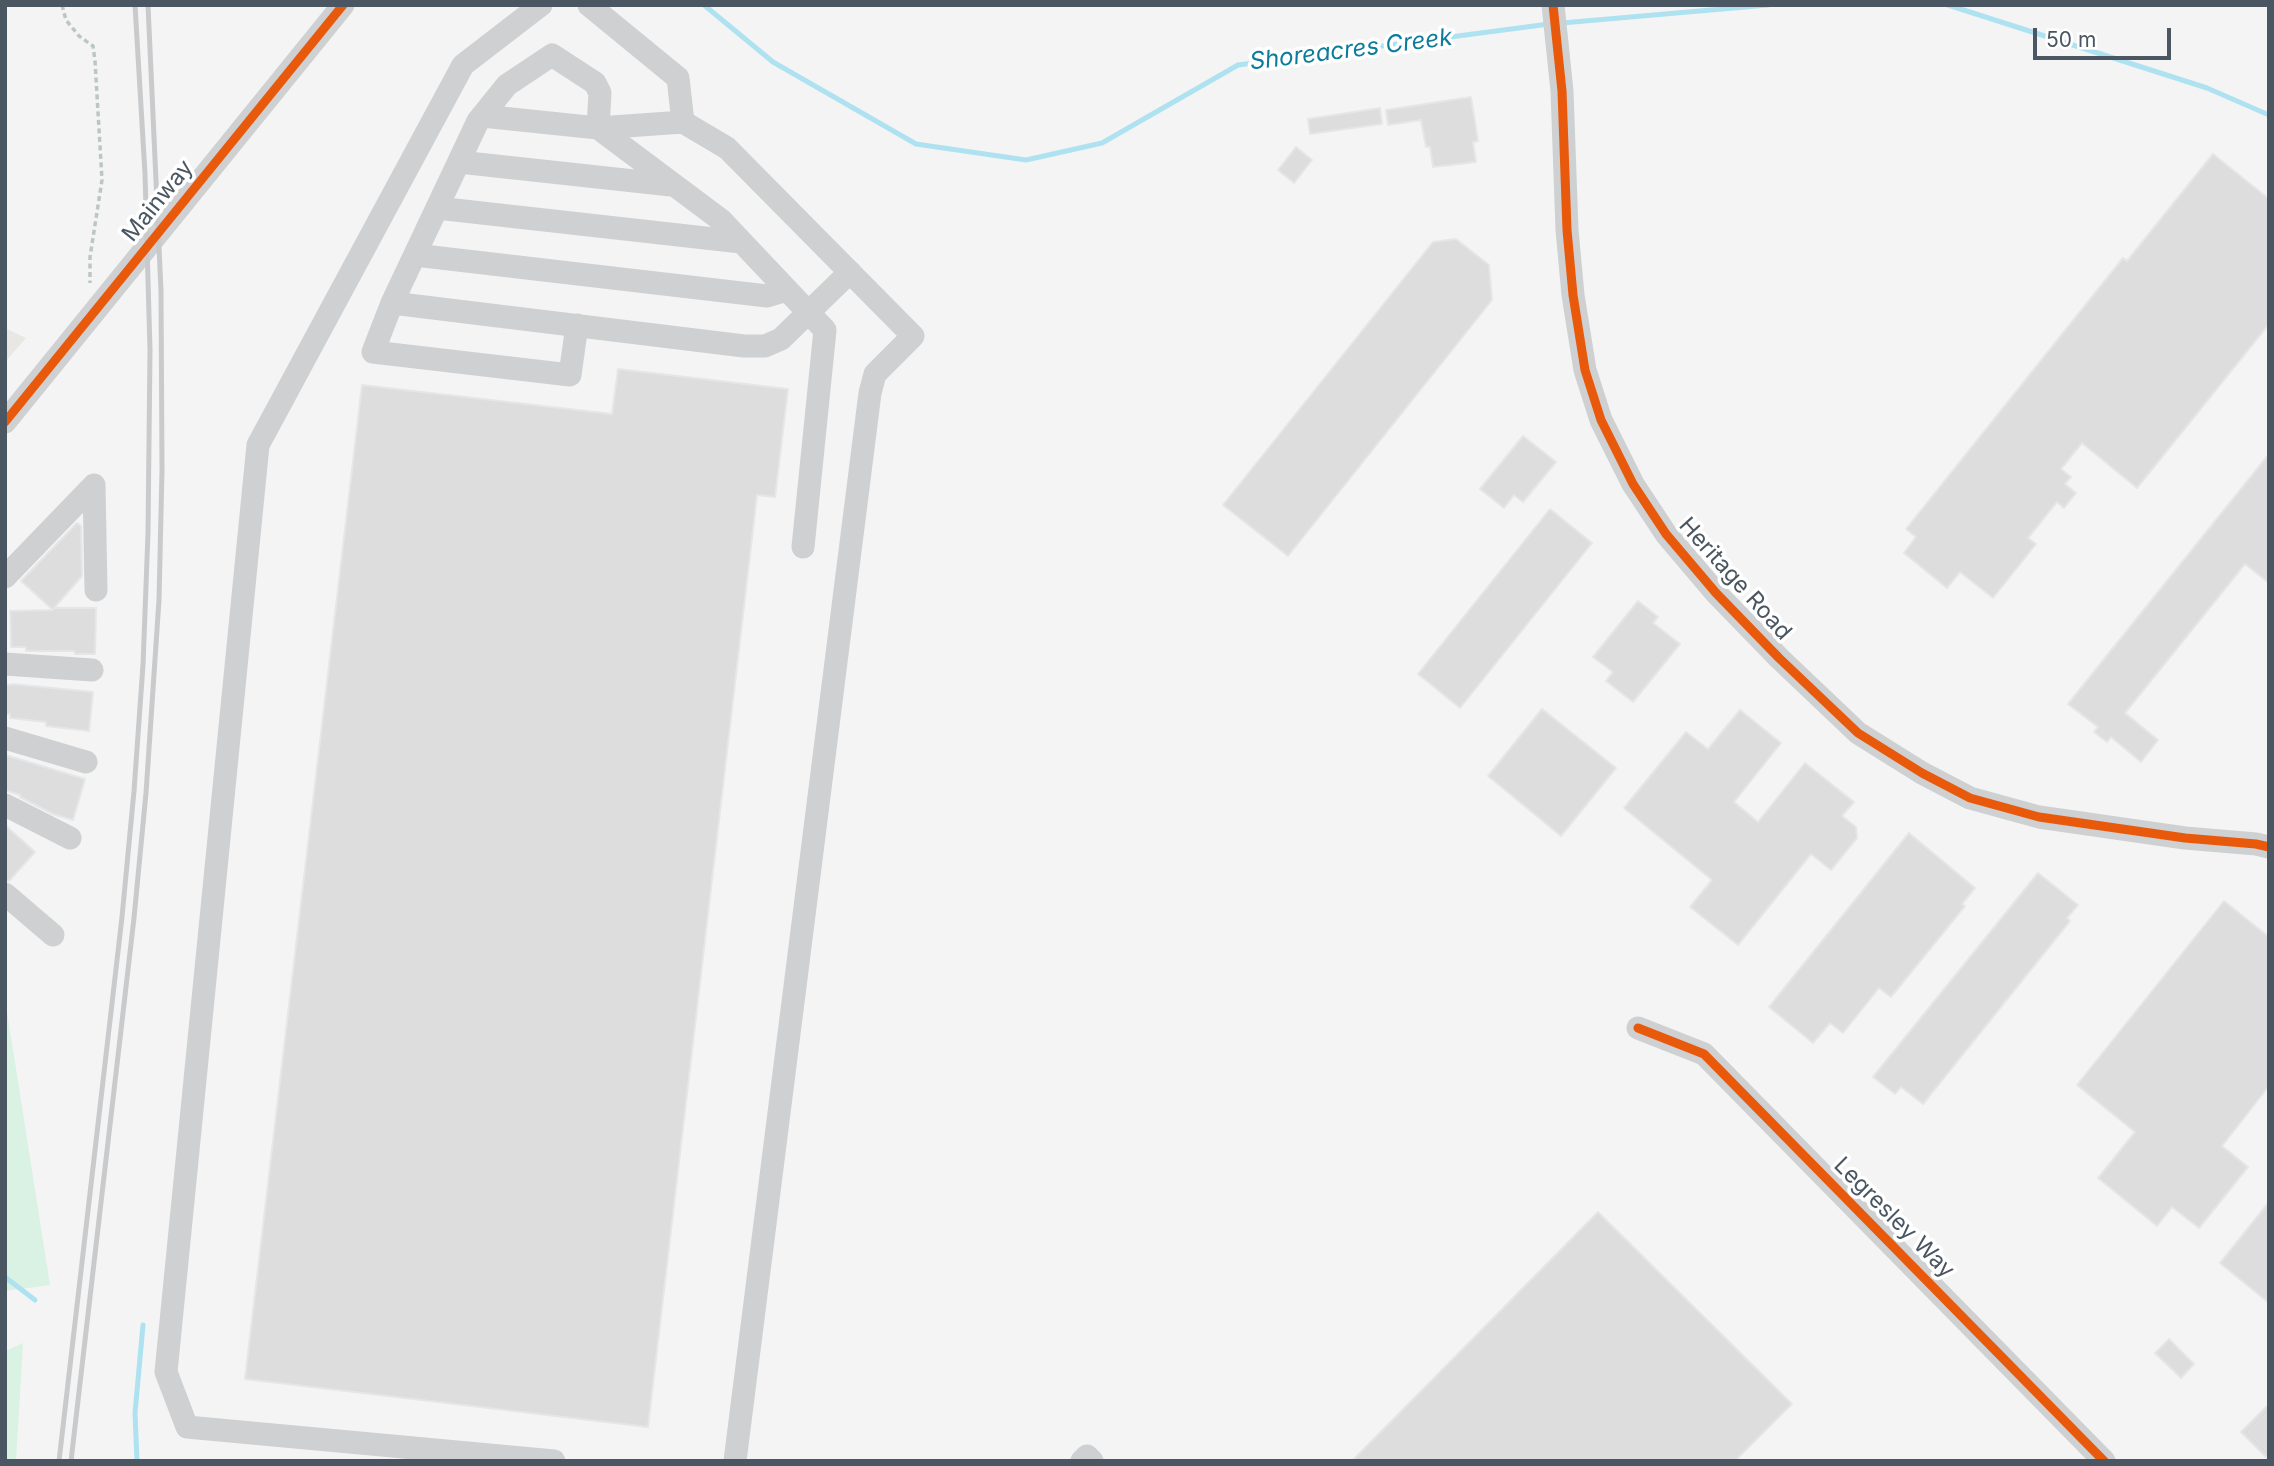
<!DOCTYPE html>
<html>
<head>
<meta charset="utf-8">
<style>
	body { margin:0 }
	#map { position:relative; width:2274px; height:1466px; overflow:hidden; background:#f4f4f4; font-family:Inter,sans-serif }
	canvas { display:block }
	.frame { position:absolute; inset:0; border:7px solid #4a5661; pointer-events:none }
	.scale { position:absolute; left:2033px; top:28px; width:138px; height:32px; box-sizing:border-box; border:4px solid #4a5661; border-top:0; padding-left:9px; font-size:21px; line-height:24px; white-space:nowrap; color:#4a5661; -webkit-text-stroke:5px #fff; paint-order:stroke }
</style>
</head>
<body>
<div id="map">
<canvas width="2274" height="1466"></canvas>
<div class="frame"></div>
<div class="scale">50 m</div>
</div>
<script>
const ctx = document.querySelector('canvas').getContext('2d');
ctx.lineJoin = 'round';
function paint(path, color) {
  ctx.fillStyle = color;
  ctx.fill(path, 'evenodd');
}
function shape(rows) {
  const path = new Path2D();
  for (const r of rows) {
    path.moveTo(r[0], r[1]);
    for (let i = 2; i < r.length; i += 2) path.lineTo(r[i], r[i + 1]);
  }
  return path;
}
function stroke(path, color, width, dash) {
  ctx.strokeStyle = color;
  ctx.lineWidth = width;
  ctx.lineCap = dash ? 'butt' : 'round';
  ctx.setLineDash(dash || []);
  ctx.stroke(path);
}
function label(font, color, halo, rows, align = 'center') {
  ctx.font = font + ' Inter,sans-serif';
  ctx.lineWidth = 7;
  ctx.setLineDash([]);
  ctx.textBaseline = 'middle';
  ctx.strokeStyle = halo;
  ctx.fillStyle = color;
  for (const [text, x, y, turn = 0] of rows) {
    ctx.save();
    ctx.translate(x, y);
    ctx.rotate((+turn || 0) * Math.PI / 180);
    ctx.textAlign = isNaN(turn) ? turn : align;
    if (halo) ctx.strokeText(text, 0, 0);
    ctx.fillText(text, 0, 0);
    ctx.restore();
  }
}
paint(shape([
	[5,328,26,338,5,362]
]), '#e8e7e3');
paint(shape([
	[5,999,50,1285,5,1291],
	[23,1343,16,1461,5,1461,5,1351]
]), '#d9f2e3');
stroke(shape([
	[704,5,773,62,916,144,1026,160,1102,143,1238,65,1549,24],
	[1948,5,2207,88,2269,115],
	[1562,23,1768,5],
	[5,1277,35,1300],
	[137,1461,135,1413,143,1325]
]), '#aee2f0', 5);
const building = shape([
	[1471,97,1478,141,1473,142,1476,162,1433,167,1430,147,1426,147,1421,120,1388,125,1386,110,1471,97],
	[1380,108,1382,124,1310,134,1308,119,1380,108],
	[1296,147,1312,160,1294,183,1278,170,1296,147],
	[2213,154,2269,199,2269,324,2137,488,2082,443,2061,469,2071,477,2065,484,2076,493,2064,508,2057,502,2028,538,2036,544,1993,598,1960,572,1947,588,1904,553,1916,537,1906,529,2123,258,2127,261,2213,154],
	[1456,239,1489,265,1492,300,1288,556,1223,505,1433,242,1456,239],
	[618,369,788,389,775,497,757,495,648,1427,245,1379,362,385,612,414,618,369],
	[1523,436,1556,462,1523,502,1514,495,1504,508,1480,489,1523,436],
	[2269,454,2269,583,2245,564,2125,713,2158,740,2141,762,2111,737,2107,742,2094,732,2098,727,2068,704,2269,454],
	[1550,509,1592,543,1460,708,1418,674,1550,509],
	[77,523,81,526,82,576,54,608,96,608,95,654,75,654,74,651,26,651,26,647,11,647,10,611,53,610,21,581,77,523],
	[1638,601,1658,617,1653,623,1680,644,1633,702,1606,681,1613,672,1593,657,1638,601],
	[12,684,93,692,89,731,46,726,46,722,10,718,10,714,5,714,5,685,12,685,12,684],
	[1542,709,1616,768,1561,836,1488,776,1542,709],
	[1740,710,1781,743,1734,802,1758,822,1805,763,1854,802,1842,816,1856,827,1857,838,1831,870,1811,854,1738,945,1690,907,1712,880,1624,808,1686,732,1708,749,1740,710],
	[5,755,85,779,73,820,53,814,20,797,20,795,5,790,5,755],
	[5,825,35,852,9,881,5,880,5,825],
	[1909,833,1975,888,1962,904,1965,906,1891,997,1879,988,1843,1033,1830,1023,1813,1043,1769,1007,1909,833],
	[2038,873,2078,905,2067,918,2070,921,1923,1104,1901,1087,1895,1094,1873,1077,2038,873],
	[2224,901,2269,937,2269,1086,2222,1146,2248,1167,2199,1228,2172,1207,2157,1226,2098,1178,2135,1132,2077,1085,2224,901],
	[2269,1202,2269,1303,2220,1263,2269,1202],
	[1598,1212,1792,1404,1735,1461,1352,1461,1598,1212],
	[2169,1339,2194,1364,2181,1378,2155,1353,2169,1339],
	[2269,1404,2269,1460,2241,1432,2269,1404]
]);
paint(building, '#ddddde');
stroke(building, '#e5e6e7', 2);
stroke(shape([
	[62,5,66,20,79,36,93,46,95,61,102,180,90,257,90,283]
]), '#bcc7c4', 3.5, [5, 3.5]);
stroke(shape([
	[541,5,463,65,258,445,166,1372,187,1427,554,1461],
	[589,5,678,78,683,122],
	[1553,5,1562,91,1567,230,1573,295,1585,370,1601,420,1633,484,1666,534,1716,593,1779,658,1858,733,1922,773,1970,798,2039,817,2185,838,2256,844,2269,847],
	[482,116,598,128,683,122,727,148,913,336,875,374,870,393,735,1461],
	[459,162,671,185],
	[437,208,741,242],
	[415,255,767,296,787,290],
	[392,303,744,346,765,346,781,339,850,272],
	[577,325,570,375,373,352,392,303,478,121,507,85,552,55,595,83,600,93,598,128,721,220,825,330,803,547],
	[5,422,343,5],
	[5,577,94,485,96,590],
	[5,664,92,670],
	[5,738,86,762],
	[5,805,70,838],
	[5,894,53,935],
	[1638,1028,1704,1054,2104,1461],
	[1082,1461,1087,1456,1092,1461]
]), '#ced0d2', 23);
stroke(shape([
	[59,1461,122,917,134,791,143,665,148,533,150,350,145,174,135,5],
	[71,1461,134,918,146,793,159,600,162,470,161,291,148,5]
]), '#c9cacc', 5);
stroke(shape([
	[1553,5,1562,91,1567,230,1573,295,1585,370,1601,420,1633,484,1666,534,1716,593,1779,658,1858,733,1922,773,1970,798,2039,817,2185,838,2256,844,2269,847],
	[5,422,343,5],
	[1638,1028,1704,1054,2104,1461]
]), '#e8590c', 9);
label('23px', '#4a5661', '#fff', [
	["Mainway",158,201,-51],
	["Heritage Road",1735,579,48],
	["Legresley Way",1894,1218,45]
]);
label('italic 24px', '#0c7c9b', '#fff', [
	["Shoreacres Creek",1351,50,-7]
]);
</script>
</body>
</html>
